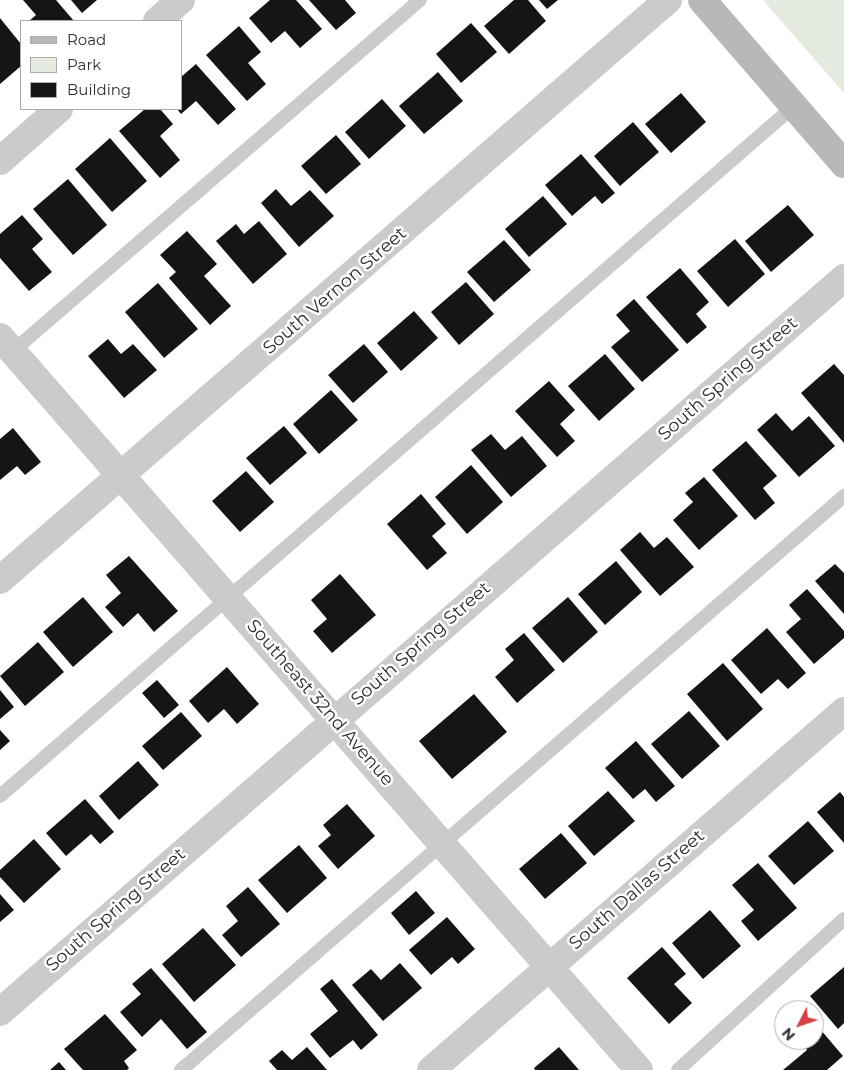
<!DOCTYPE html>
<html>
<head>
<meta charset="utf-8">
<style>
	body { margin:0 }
	#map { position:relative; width:844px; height:1070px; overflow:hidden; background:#fff; font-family:Montserrat,sans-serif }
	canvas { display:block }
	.legend { position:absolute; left:20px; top:20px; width:162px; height:90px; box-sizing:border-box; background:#fff; border:1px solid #ababab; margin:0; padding:6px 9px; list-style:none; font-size:15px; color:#2e2e2e }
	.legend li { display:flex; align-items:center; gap:10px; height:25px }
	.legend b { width:25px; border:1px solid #ababab }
	.north { position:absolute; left:774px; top:1000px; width:50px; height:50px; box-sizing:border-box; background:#fff; border:1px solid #ababab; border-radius:50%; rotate:229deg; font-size:14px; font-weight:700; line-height:20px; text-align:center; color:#2e2e2e }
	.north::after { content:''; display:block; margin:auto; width:18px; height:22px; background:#d54144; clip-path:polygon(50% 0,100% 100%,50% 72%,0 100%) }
</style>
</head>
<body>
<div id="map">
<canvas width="844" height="1070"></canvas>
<ul class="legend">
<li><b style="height:6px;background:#b8b8b8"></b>Road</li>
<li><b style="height:14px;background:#e4eade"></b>Park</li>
<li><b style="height:14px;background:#151515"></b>Building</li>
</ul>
<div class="north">N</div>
</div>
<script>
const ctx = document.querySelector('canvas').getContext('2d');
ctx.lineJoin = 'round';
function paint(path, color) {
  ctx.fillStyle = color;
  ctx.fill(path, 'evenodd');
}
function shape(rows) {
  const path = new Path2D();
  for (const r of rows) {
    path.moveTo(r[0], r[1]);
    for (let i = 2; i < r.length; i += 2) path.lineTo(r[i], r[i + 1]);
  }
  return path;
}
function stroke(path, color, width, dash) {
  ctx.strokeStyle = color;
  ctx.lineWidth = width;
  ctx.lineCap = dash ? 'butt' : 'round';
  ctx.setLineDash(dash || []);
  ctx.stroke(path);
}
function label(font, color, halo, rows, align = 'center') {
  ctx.font = font + ' Montserrat,sans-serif';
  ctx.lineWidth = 5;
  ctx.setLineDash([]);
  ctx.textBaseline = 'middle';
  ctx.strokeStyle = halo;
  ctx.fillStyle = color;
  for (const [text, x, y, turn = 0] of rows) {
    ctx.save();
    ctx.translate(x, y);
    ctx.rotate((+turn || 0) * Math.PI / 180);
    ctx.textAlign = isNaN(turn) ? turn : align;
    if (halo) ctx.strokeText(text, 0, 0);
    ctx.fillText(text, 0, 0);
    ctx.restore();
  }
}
paint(shape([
	[763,0,844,0,844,93]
]), '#e4eade');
paint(shape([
	[23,0,56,0,74,21,29,21,36,15],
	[71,0,97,0,82,13],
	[270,0,296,0,322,29,300,48,285,31,271,43,249,18],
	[309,0,345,0,356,13,336,30],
	[514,0,528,0,546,21,509,54,484,26],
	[539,0,558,0,547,9],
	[0,18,21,44,21,66,0,84],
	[471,23,497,52,461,83,436,54],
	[239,26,261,52,248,63,266,84,247,101,206,55],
	[196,64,236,109,218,125,196,101,181,114,177,109,181,109,181,77],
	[438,72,463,101,424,134,399,106],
	[681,93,706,122,671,153,645,124],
	[382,99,406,126,369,159,345,132],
	[145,109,160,109,173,124,160,136,180,160,160,178,119,131],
	[633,122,659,152,620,186,594,156],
	[336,135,361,164,326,194,301,166],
	[110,138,147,181,112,212,75,169],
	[581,154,615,193,602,204,595,196,572,216,545,185],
	[68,179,107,225,73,255,33,209],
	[276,189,291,206,310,190,334,216,299,247,261,203],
	[543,196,567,224,529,257,505,229],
	[788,205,814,235,771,272,745,241],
	[22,215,43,239,32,249,52,272,29,291,0,258,0,234],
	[259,221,287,254,253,284,216,241,236,224,244,234],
	[187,231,217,264,204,276,231,306,210,325,169,278,176,272,160,255],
	[735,239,765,274,728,307,697,271],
	[504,240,531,270,494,302,467,272],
	[680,268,709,302,696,314,707,327,687,344,646,297],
	[466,282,494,314,459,345,431,312],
	[158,283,198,329,164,358,125,312],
	[634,299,679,350,642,382,611,347,630,331,616,315],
	[414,311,438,338,401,371,377,343],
	[108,339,121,354,133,344,157,370,124,398,88,356],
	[364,344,388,372,353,403,328,375],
	[605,354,635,389,599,421,568,386],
	[834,364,844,375,844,443,801,393],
	[549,381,575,410,560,424,575,441,557,457,515,411],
	[331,390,358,420,319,454,293,424],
	[776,413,792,431,809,416,835,446,799,477,757,430],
	[284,426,307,453,270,485,246,458],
	[13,428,41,462,25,475,17,466,0,480,0,439],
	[491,434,505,450,522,436,547,466,511,497,471,450],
	[746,441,777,476,763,488,775,503,755,520,712,470],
	[471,465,503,502,467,534,435,497],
	[246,471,274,502,240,532,212,501],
	[704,477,738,516,699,550,673,520,693,502,685,493],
	[421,494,446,524,432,536,447,553,427,570,387,524],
	[640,532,654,548,667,537,694,567,660,596,620,550],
	[129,556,178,611,154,632,138,613,123,627,105,607,121,593,106,575],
	[616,561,642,592,605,625,578,594],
	[835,564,844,573,844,614,815,581],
	[340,574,376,615,332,653,313,631,327,619,311,600],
	[807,589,844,631,844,638,814,664,786,632,801,619,789,605],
	[83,597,113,632,73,667,43,632],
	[568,597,598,632,563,663,532,628],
	[767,628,806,673,788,689,778,679,761,694,731,660],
	[524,633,555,670,517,703,495,677,514,660,505,649],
	[38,642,64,672,25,706,0,676],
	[723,663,763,709,727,741,687,694],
	[227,667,259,704,237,724,224,709,208,723,189,701],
	[157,680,179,705,164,718,142,693],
	[0,690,14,707,0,719],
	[474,694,507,732,452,779,419,741],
	[689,711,720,746,682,779,651,744],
	[181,712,202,736,163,770,142,746],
	[0,730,10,741,0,750],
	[636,741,675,786,656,802,645,789,633,799,605,768],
	[138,761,159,785,119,820,99,796],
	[608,791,635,821,594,856,568,826],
	[840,792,844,797,844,843,817,812],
	[85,799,114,832,100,844,91,834,66,856,46,833],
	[347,804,375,836,338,869,318,846,331,835,323,825],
	[808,821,834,851,794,885,768,856],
	[561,833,587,863,545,899,519,869],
	[34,839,61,869,24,903,0,877,0,870],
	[299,845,327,878,287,913,258,880],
	[758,863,797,908,758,941,741,921,754,910,732,885],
	[248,887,280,924,241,957,222,935,238,921,226,906],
	[416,891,435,913,409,935,391,913],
	[0,894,14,910,0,922],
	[710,910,741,946,703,979,672,943],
	[447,917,475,949,458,964,452,957,431,975,409,950],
	[203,928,236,965,194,1002,162,964],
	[662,947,686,974,674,984,692,1003,669,1024,627,978],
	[400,963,422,988,383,1021,352,985,371,969,381,980],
	[844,967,844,1023,838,1029,810,996],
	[151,968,207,1032,187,1049,161,1019,142,1037,120,1012,141,994,132,984],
	[332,979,378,1035,361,1050,353,1040,330,1058,310,1034,338,1011,320,989],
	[105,1014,137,1050,124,1061,129,1068,127,1070,83,1070,64,1049],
	[814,1022,843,1056,827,1070,783,1070,807,1050,799,1040,814,1040],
	[307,1047,327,1070,277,1070,269,1061,282,1050,292,1060],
	[559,1047,579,1070,535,1070,534,1068],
	[59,1062,66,1070,50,1070]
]), '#151515');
stroke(shape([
	[13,351,420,0],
	[0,796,794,106],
	[181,1070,844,496],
	[678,1070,844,919]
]), '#cbcbcb', 14);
stroke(shape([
	[157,21,181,0],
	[0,161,59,109],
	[0,337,639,1070],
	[0,580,668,0],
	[0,1012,844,278],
	[431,1070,844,711]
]), '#cbcbcb', 28);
stroke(shape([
	[702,0,844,164]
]), '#b8b8b8', 28);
label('18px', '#2e2e2e', '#fff', [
	["South Vernon Street",335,291,-41],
	["South Spring Street",728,379,-41],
	["South Spring Street",421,644,-41],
	["Southeast 32nd Avenue",320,703,49],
	["South Dallas Street",637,890,-41],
	["South Spring Street",116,910,-41]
]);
</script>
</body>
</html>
